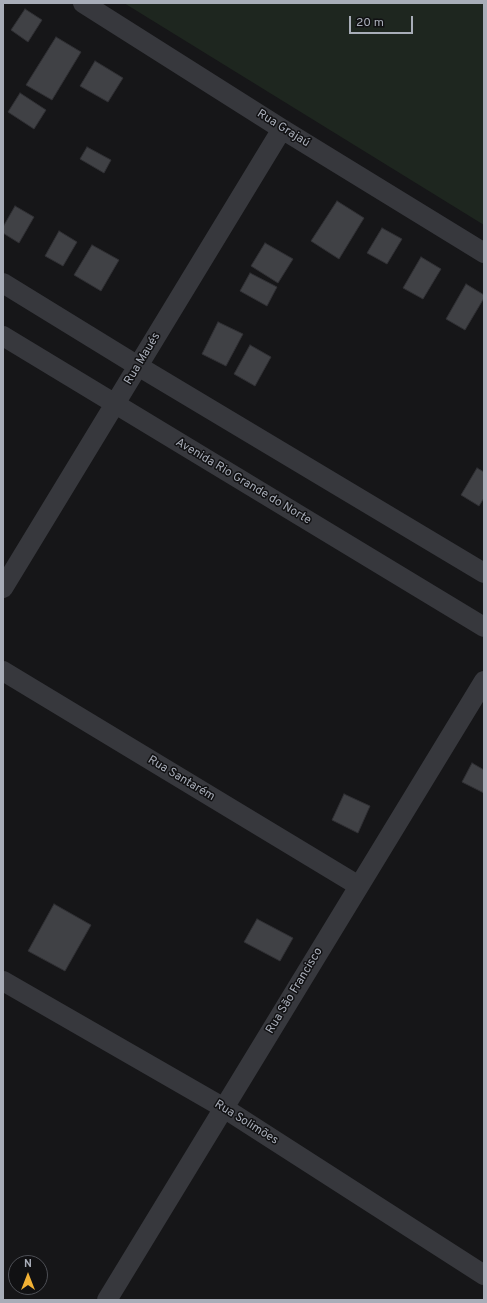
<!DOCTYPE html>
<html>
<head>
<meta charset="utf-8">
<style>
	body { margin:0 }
	#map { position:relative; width:487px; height:1303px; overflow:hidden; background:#161618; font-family:Overpass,sans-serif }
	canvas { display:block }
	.frame { position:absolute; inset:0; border:4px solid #a8adb8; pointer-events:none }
	.north { position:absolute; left:8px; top:1255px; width:40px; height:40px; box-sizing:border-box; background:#111113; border:1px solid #4d4f55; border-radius:50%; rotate:0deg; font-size:11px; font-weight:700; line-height:16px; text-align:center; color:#a8adb8 }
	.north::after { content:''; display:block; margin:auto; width:14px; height:18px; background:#f2b134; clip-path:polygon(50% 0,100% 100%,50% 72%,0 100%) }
	.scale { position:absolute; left:349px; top:16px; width:64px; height:18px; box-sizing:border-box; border:2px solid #a8adb8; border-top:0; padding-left:5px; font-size:12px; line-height:14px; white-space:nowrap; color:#a8adb8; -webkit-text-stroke:3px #111113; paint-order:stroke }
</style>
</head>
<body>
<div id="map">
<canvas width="487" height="1303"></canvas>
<div class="frame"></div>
<div class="north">N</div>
<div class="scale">20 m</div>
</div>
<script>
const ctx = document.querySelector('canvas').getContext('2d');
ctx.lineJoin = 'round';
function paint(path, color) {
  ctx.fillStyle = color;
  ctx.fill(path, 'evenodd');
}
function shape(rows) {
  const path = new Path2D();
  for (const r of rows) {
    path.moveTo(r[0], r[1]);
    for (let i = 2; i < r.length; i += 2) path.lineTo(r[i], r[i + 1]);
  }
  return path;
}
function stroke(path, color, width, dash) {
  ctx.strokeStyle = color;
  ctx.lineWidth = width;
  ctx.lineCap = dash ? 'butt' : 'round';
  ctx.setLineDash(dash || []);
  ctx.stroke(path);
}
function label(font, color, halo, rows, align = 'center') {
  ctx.font = font + ' Overpass,sans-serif';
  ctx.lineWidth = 3;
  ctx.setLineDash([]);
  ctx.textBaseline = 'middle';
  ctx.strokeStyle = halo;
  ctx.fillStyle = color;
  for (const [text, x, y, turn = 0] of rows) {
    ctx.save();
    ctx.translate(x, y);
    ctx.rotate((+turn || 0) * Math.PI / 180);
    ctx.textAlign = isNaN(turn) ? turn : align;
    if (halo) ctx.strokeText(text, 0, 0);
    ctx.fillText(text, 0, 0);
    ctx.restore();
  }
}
paint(shape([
	[124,3,484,3,484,225]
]), '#1e261f');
const building = shape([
	[25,9,42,20,28,42,11,30,25,9],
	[56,37,81,52,52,100,26,85,56,37],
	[95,61,123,78,108,102,80,86,95,61],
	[20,93,46,110,34,129,8,112,20,93],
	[87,147,111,160,104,173,80,159,87,147],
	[337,201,364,218,339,259,311,241,337,201],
	[15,206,34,217,19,243,3,233,3,227,15,206],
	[382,228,402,239,387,264,367,253,382,228],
	[59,231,77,242,63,266,45,256,59,231],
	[265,243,293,259,278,283,251,266,265,243],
	[92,245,119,260,101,291,74,275,92,245],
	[421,257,441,269,423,299,403,288,421,257],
	[250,273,277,287,267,306,240,291,250,273],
	[466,284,484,295,484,298,465,330,446,319,466,284],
	[218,322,243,334,226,366,202,354,218,322],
	[250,345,271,357,255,386,234,374,250,345],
	[477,468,484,472,484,498,479,506,461,495,477,468],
	[472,763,484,770,484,793,462,782,472,763],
	[344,794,370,806,358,833,332,820,344,794],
	[54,904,91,925,65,971,28,951,54,904],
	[257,919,293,938,280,961,244,942,257,919]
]);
paint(building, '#404145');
stroke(building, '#303034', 1);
stroke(shape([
	[83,3,282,129,484,253],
	[3,283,138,366,484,573],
	[3,336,484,627],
	[3,588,282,129],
	[3,671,359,886],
	[3,981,224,1108,484,1275],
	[107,1300,484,681]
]), '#37383d', 20);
label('12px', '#a8adb8', '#111113', [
	["Rua Grajaú",283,129,32],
	["Rua Maués",143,359,-59],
	["Avenida Rio Grande do Norte",243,482,31],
	["Rua Santarém",181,779,31],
	["Rua São Francisco",295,991,-59],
	["Rua Solimões",246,1123,32]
]);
</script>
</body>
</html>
